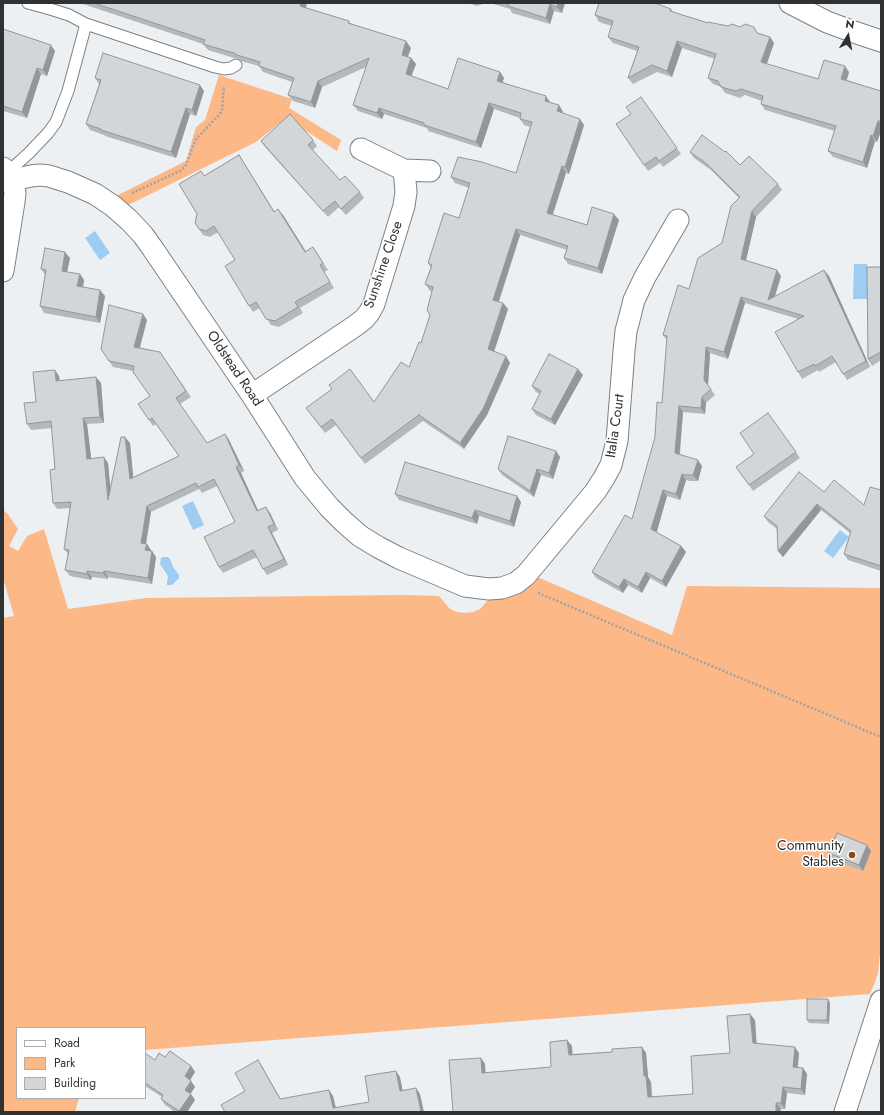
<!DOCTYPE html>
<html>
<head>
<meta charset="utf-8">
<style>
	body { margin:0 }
	#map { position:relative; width:884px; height:1115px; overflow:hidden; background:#ecf0f3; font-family:Jost,sans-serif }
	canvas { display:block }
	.frame { position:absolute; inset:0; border:4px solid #2f3132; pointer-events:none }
	.legend { position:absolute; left:16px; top:1027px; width:130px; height:72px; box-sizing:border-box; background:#fff; border:1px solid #acadad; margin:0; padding:5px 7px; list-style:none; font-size:12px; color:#2f3132 }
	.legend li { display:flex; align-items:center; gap:8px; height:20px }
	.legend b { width:20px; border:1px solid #acadad }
	.north { position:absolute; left:828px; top:16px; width:40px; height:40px; -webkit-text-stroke:3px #fff; paint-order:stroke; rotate:10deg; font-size:11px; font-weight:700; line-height:16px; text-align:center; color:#2f3132 }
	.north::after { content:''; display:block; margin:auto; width:14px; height:18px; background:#2f3132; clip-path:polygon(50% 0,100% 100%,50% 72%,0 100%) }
</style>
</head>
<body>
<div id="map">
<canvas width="884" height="1115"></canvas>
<div class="frame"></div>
<ul class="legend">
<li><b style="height:5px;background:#fff"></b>Road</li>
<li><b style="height:11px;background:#fdb887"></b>Park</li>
<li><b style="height:11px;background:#d3d6d9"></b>Building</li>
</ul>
<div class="north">N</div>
</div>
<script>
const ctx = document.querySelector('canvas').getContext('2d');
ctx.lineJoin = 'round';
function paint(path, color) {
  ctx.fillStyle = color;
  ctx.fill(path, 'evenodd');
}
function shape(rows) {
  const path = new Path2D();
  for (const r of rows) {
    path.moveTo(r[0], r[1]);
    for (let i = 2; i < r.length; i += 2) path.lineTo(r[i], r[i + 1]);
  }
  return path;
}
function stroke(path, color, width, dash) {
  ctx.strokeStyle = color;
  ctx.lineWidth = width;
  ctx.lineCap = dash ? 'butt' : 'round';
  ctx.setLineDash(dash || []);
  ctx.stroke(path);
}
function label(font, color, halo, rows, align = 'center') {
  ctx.font = font + ' Jost,sans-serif';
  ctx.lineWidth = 3;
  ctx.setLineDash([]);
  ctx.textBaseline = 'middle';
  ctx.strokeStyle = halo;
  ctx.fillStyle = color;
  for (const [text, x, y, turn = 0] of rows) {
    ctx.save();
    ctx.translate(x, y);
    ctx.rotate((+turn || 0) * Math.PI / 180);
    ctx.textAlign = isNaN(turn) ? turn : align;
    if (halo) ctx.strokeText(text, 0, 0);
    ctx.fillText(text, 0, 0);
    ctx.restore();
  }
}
paint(shape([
	[219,75,292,99,289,108,341,140,337,151,286,118,256,142,126,206,114,197,186,161,196,127,205,120],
	[3,510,7,513,18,529,17,531,9,546,18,551,27,536,44,529,68,609,146,598,403,595,439,596,450,609,457,612,465,613,473,612,480,609,489,599,535,576,672,635,687,586,881,588,881,943,878,973,875,982,870,994,145,1050,145,1028,17,1028,17,1098,79,1098,75,1112,3,1112,3,618,14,616,3,578]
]), '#fdb887');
paint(shape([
	[95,231,110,253,100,260,85,238],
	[854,264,867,264,867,299,853,299],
	[193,501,204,525,193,530,182,506],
	[840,530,849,537,833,558,824,551],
	[163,557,168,557,170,559,173,567,179,575,179,578,172,585,167,585,167,582,168,576,160,564,161,558]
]), '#9eccf2');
const service = shape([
	[28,3,50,9,69,15,86,24,215,67,224,69,231,68,236,65],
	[8,172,29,153,48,133,56,122,68,91,86,24]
]);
const minor = shape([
	[790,3,827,22,854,32,881,41],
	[361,149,404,170,430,171],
	[3,168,8,172,13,180,31,176,40,175,49,176,68,182,95,194,113,206,129,220,143,235,153,249,252,395,305,478,329,507,344,522,360,536,378,547,399,558,465,586,489,589,502,588,516,583,526,575,595,492,604,478,611,465,617,441,624,351,626,331,630,316,634,300,645,277,678,220],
	[3,271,14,202,15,193,13,180],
	[252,395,355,326,364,319,369,313,374,304,377,294,404,206,406,192,404,170],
	[845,1112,881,1001]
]);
stroke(service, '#7e8184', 13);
stroke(minor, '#7e8184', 23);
stroke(shape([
	[132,193,180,171,185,167,196,139,220,114,222,110,224,86],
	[538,593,881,737]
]), '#9fa2a5', 2.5, [2, 2]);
stroke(service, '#fff', 11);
stroke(minor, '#fff', 21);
paint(shape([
	[80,3,307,3,306,8,349,21,350,23,411,48,408,57,411,58,416,64,411,76,448,89,500,72,504,78,502,82,550,102,550,103,559,105,563,112,563,113,584,125,569,174,566,173,553,215,587,225,619,220,602,274,568,264,564,258,567,250,520,235,499,302,503,303,508,309,494,351,510,363,487,415,464,449,423,421,365,464,336,425,325,433,306,408,374,402,409,367,421,343,430,315,432,291,430,291,425,284,431,268,428,263,459,218,469,188,455,183,451,177,516,173,530,127,524,125,520,119,520,118,494,109,481,148,428,131,427,128,384,114,382,119,358,111,353,105,366,67,322,87,315,108,293,101,288,95,292,82,263,72,259,66,241,61,239,59,234,58,208,50,203,44],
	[467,3,486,3,477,6],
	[490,3,565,3,562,13,554,11,550,24,512,13,510,9],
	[671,9,673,12,708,23,759,33,770,37,774,43,767,64,818,79,849,72,847,80,881,91,881,131,877,142,875,141,867,168,833,157,828,151,835,131,765,110,761,104,762,101,745,95,740,98,725,93,721,87,713,84,708,78,715,59,682,48,672,77,657,72,633,84,628,78,637,51,613,43,608,37,612,26,599,22,595,15],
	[3,29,55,51,47,76,41,74,27,118,3,111],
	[95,78,204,91,196,116,190,114,176,158,105,136,104,135,90,130,86,124,99,84],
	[641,97,681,154,663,167,660,163,648,171,616,124,631,114],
	[313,140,317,146,313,150,340,180,360,192,364,198,346,215,339,207,328,217,265,147,261,141],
	[690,152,740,165,778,184,782,190,756,217,746,260,747,261,781,276,775,296,829,276,870,367,847,380,836,362,819,372,818,370,802,379,798,372,798,319,745,303,728,359,710,353,708,385,715,395,706,403,705,414,683,412,680,454,702,466,698,481,690,481,686,480,680,500,667,496,656,532,681,546,686,552,666,587,650,578,642,593,628,585,623,593,596,578,592,572,632,519,655,437,662,403,667,340,663,335,689,289,722,243,739,198,711,170,694,158],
	[239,155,274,211,283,215,306,252,313,247,328,270,324,272,334,288,300,308,303,313,279,327,271,325,260,308,253,312,249,306,235,260,218,232,210,237,203,235,195,223,204,176],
	[70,258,67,272,80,274,84,280,83,287,105,296,100,323,44,313,40,306,45,275,41,269],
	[881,267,881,360,872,366,868,359],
	[147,320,140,348,160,352,191,397,180,404,207,443,225,434,229,440,244,471,241,473,258,510,266,507,270,513,278,530,272,533,288,565,267,575,263,569,257,557,223,573,219,567,235,522,217,486,202,493,199,489,151,512,146,544,156,557,152,584,108,577,108,579,92,577,91,580,70,576,65,570,68,554,64,549,70,508,57,509,53,503,55,469,52,428,31,430,27,424,36,402,59,376,60,380,101,383,104,423,87,424,91,459,108,463,110,488,130,443,133,477,179,456,156,424,153,426,138,404,150,396,133,371,113,367,101,349],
	[583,375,555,425,536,415,532,409,540,394,536,392,532,386],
	[768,413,800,458,753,491,736,467,754,454],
	[556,451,560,457,553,479,541,475,534,497,502,475,498,469],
	[881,490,881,571,848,560,844,554,850,533,821,510,783,557,778,551,777,529,768,522,764,516,824,492,864,505],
	[395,494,521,502,514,527,479,516,477,524,399,500],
	[867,845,871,851,863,871,833,860,829,853],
	[830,1003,829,1024,809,1023,807,1020],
	[755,1020,756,1043,799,1053,798,1067,803,1068,807,1074,805,1095,787,1093,785,1109,781,1109,780,1112,453,1112,481,1058,485,1064,485,1073,551,1067,572,1046,572,1054,612,1052,642,1047,646,1053,648,1077,651,1082,652,1097,693,1094,730,1053],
	[145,1053,155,1060,165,1057,191,1066,195,1072,190,1080,195,1087,190,1094,195,1100,187,1112,175,1112,165,1105,161,1099,162,1097,145,1086]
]), '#b5b8bb');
paint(shape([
	[301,3,307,3,304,12,300,6],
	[558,3,565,3,562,13,557,7],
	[550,4,554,11,550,24,546,18],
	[770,37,774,43,765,68,761,62],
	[406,41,411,48,406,61,402,55],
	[677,41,682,48,672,77,667,71],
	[51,45,55,51,47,76,43,70],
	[411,58,416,64,410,80,406,74],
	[845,66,849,72,845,85,841,79],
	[37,68,41,74,27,118,22,112],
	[500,72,504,78,501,87,497,81],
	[318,81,322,87,315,108,311,102],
	[200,85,204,91,196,116,192,110],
	[546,96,550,102,549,107,545,101],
	[489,103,494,109,481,148,476,142],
	[559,105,563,112,561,117,557,111],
	[186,108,190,114,176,158,171,152],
	[379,108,384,114,382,119,377,113],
	[580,119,584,125,569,174,565,167],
	[878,121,881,125,881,131,877,142,873,136],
	[871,135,875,141,867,168,863,162],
	[239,155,243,161,278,218,274,212],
	[562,166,566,173,551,219,547,213],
	[278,209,283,215,310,258,305,252],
	[752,211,756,217,746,260,747,261,746,266,741,259,742,254],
	[614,214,619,220,602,274,598,268],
	[516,229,520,235,497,306,493,300],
	[65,252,70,258,66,277,62,271],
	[777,270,781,276,772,306,768,300],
	[824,270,829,276,870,367,866,361],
	[80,274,84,280,82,292,77,286],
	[100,290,105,296,100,323,96,317],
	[741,297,745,303,728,359,724,352],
	[503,303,508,309,493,355,488,349],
	[143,314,147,320,138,353,134,347],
	[706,347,710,353,708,386,704,380],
	[506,356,510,363,487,415,464,449,460,443],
	[578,369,583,375,555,425,551,419],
	[55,370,59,376,60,387,56,381],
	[96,377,101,383,104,423,100,417],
	[702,397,706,403,705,414,701,408],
	[679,406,683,412,679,459,675,453],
	[83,418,87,424,92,465,87,459],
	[225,434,229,440,244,471,239,465],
	[125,437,130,443,134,485,130,479],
	[556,451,560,457,553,479,549,473],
	[104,457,108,463,112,506,108,500],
	[698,460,702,466,698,481,693,475],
	[236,467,241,473,261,517,257,511],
	[537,469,541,475,534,497,530,491],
	[682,474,686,480,680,500,676,494],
	[663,490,667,496,656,535,651,529],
	[517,496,521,502,514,527,510,521],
	[817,504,821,510,783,557,778,551],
	[147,506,151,512,145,549,141,543],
	[266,507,270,513,278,530,274,524],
	[475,510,479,516,477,524,472,518],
	[268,527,272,533,288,565,284,559],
	[147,544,151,550,150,556,145,550],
	[681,546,686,552,666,587,662,581],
	[152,551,156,557,152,584,148,578],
	[87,571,92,577,91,580,87,574],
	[104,571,108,577,108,579,103,573],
	[646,572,650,578,642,593,638,587],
	[624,579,628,585,623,593,619,587],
	[867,845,871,851,863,871,859,865],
	[828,999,830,1003,829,1024,827,1020],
	[750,1014,755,1020,757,1049,753,1043],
	[567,1040,572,1046,573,1061,569,1055],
	[642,1047,646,1053,648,1077,651,1082,652,1103,648,1097,644,1076],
	[795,1047,799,1053,797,1073,793,1067],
	[481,1058,485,1064,486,1079,482,1073],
	[258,1060,262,1066,284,1105,280,1099],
	[191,1066,195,1072,189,1082,185,1076],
	[803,1068,807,1074,805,1095,801,1089],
	[396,1071,400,1077,404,1097,400,1091],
	[191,1081,195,1087,189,1096,185,1090],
	[783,1087,787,1093,785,1109,781,1103],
	[416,1088,420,1094,424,1112,421,1112],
	[329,1090,333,1096,337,1112,333,1108],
	[191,1094,195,1100,187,1112,179,1112,179,1111],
	[776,1103,781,1109,780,1112,776,1112]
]), '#949698');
const building = shape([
	[94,3,301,3,300,6,349,21,348,23,406,41,402,55,411,58,406,74,448,89,458,58,500,72,497,81,546,96,545,101,559,105,557,111,580,119,565,167,562,166,547,213,587,225,592,207,614,214,598,268,564,258,568,246,516,229,493,300,503,303,488,349,506,356,483,409,460,443,419,415,420,414,361,458,332,419,321,427,306,408,332,389,329,385,350,369,374,402,401,362,409,367,419,342,421,343,430,315,427,310,433,287,425,284,432,265,428,263,444,213,459,218,470,183,451,177,458,157,482,162,516,173,532,122,520,119,521,113,489,103,476,142,424,125,424,123,379,108,377,113,353,105,369,58,318,81,311,102,288,95,294,78,259,66,260,62,237,55,235,53,230,52,203,44,205,40,94,3],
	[505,3,558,3,557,7,550,4,546,18,508,6,509,4,505,3],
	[599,3,655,3,671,9,670,11,708,23,708,22,728,26,732,24,740,27,745,24,754,27,757,33,770,37,761,62,818,79,824,60,845,66,841,79,881,91,881,121,878,121,873,136,871,135,863,162,828,151,836,126,761,104,763,96,741,89,736,91,721,87,718,81,708,78,716,54,677,41,667,71,652,65,628,78,639,47,608,37,613,21,595,15,599,3],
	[3,29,51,45,43,70,37,68,22,112,3,106,3,29],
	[103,53,200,85,192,110,186,108,171,152,101,130,101,129,86,124,101,80,95,78,103,53],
	[641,97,677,148,659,161,656,157,644,165,616,124,631,114,626,107,641,97],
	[290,114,313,140,308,145,340,180,345,176,360,192,341,209,335,201,323,211,261,141,290,114],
	[702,135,725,152,726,151,740,165,749,156,778,184,752,211,742,254,742,255,741,259,777,270,768,300,824,270,866,361,843,374,832,356,815,366,814,364,798,372,775,332,804,316,741,297,724,352,706,347,704,380,711,389,702,397,701,408,679,406,675,453,698,460,693,475,686,475,682,474,676,494,663,490,651,529,681,546,662,581,646,572,638,587,624,579,619,587,592,572,625,515,632,519,655,437,657,402,662,403,667,336,663,335,678,285,689,289,698,258,722,243,731,206,740,197,707,164,690,152,702,135],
	[239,155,274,212,278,209,305,252,313,247,323,263,320,265,330,282,295,302,298,307,275,321,266,319,256,302,249,306,225,266,235,260,214,226,206,231,199,229,195,223,197,214,179,184,201,171,204,176,239,155],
	[45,248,65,252,62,271,80,274,77,286,100,290,96,317,40,306,46,270,41,269,45,248],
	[867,267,881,267,881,352,868,359,867,267],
	[109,305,143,314,134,347,160,352,186,391,176,398,207,443,225,434,239,465,236,467,257,511,266,507,274,524,268,527,284,559,263,569,253,550,219,567,204,537,235,522,214,479,198,487,196,483,147,506,141,543,147,544,145,550,152,551,148,578,104,571,103,573,87,571,87,574,65,570,69,550,64,549,71,502,53,503,50,470,55,469,51,421,27,424,24,403,36,402,33,372,55,370,56,381,96,377,100,417,83,418,87,459,104,457,108,500,121,437,125,437,130,479,179,456,152,418,149,420,138,404,150,396,133,372,134,366,109,361,101,349,109,305],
	[549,354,578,369,551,419,532,409,541,391,532,386,549,354],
	[768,413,796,452,749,485,736,467,754,454,740,433,768,413],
	[508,436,556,451,549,473,537,469,530,491,498,469,508,436],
	[405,462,517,496,510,521,475,510,472,518,395,494,405,462],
	[799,472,824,492,834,480,864,505,870,487,881,490,881,566,844,554,851,531,817,504,778,551,777,526,764,516,799,472],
	[837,833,867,845,859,865,829,853,837,833],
	[807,999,828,999,827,1020,807,1020,807,999],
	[750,1014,753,1043,795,1047,793,1067,803,1068,801,1089,783,1087,781,1103,776,1103,776,1112,453,1112,449,1060,481,1058,482,1073,551,1067,550,1042,567,1040,569,1055,612,1052,612,1049,642,1047,644,1076,646,1076,648,1097,693,1094,691,1056,730,1053,727,1016,750,1014],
	[170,1051,191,1066,185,1076,191,1081,185,1090,191,1094,179,1111,161,1099,163,1095,145,1083,145,1053,155,1060,159,1053,165,1057,170,1051],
	[258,1060,280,1099,329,1090,333,1108,369,1102,365,1076,396,1071,400,1091,416,1088,421,1112,225,1112,221,1105,245,1091,235,1073,258,1060]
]);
paint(building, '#d3d6d9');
stroke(building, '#949698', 1);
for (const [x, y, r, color] of [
	[852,855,4,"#8a4b13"]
]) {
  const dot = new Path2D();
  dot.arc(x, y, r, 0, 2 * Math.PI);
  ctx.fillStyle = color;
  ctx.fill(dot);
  stroke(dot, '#fff', 1.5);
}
label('14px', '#2f3132', '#fff', [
	["Sunshine Close",384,265,-71],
	["Oldstead Road",234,369,56],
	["Italia Court",616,426,-82]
]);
label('14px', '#2f3132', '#fff', [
	["Community",844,847],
	["Stables",844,863]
], 'right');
</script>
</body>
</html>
